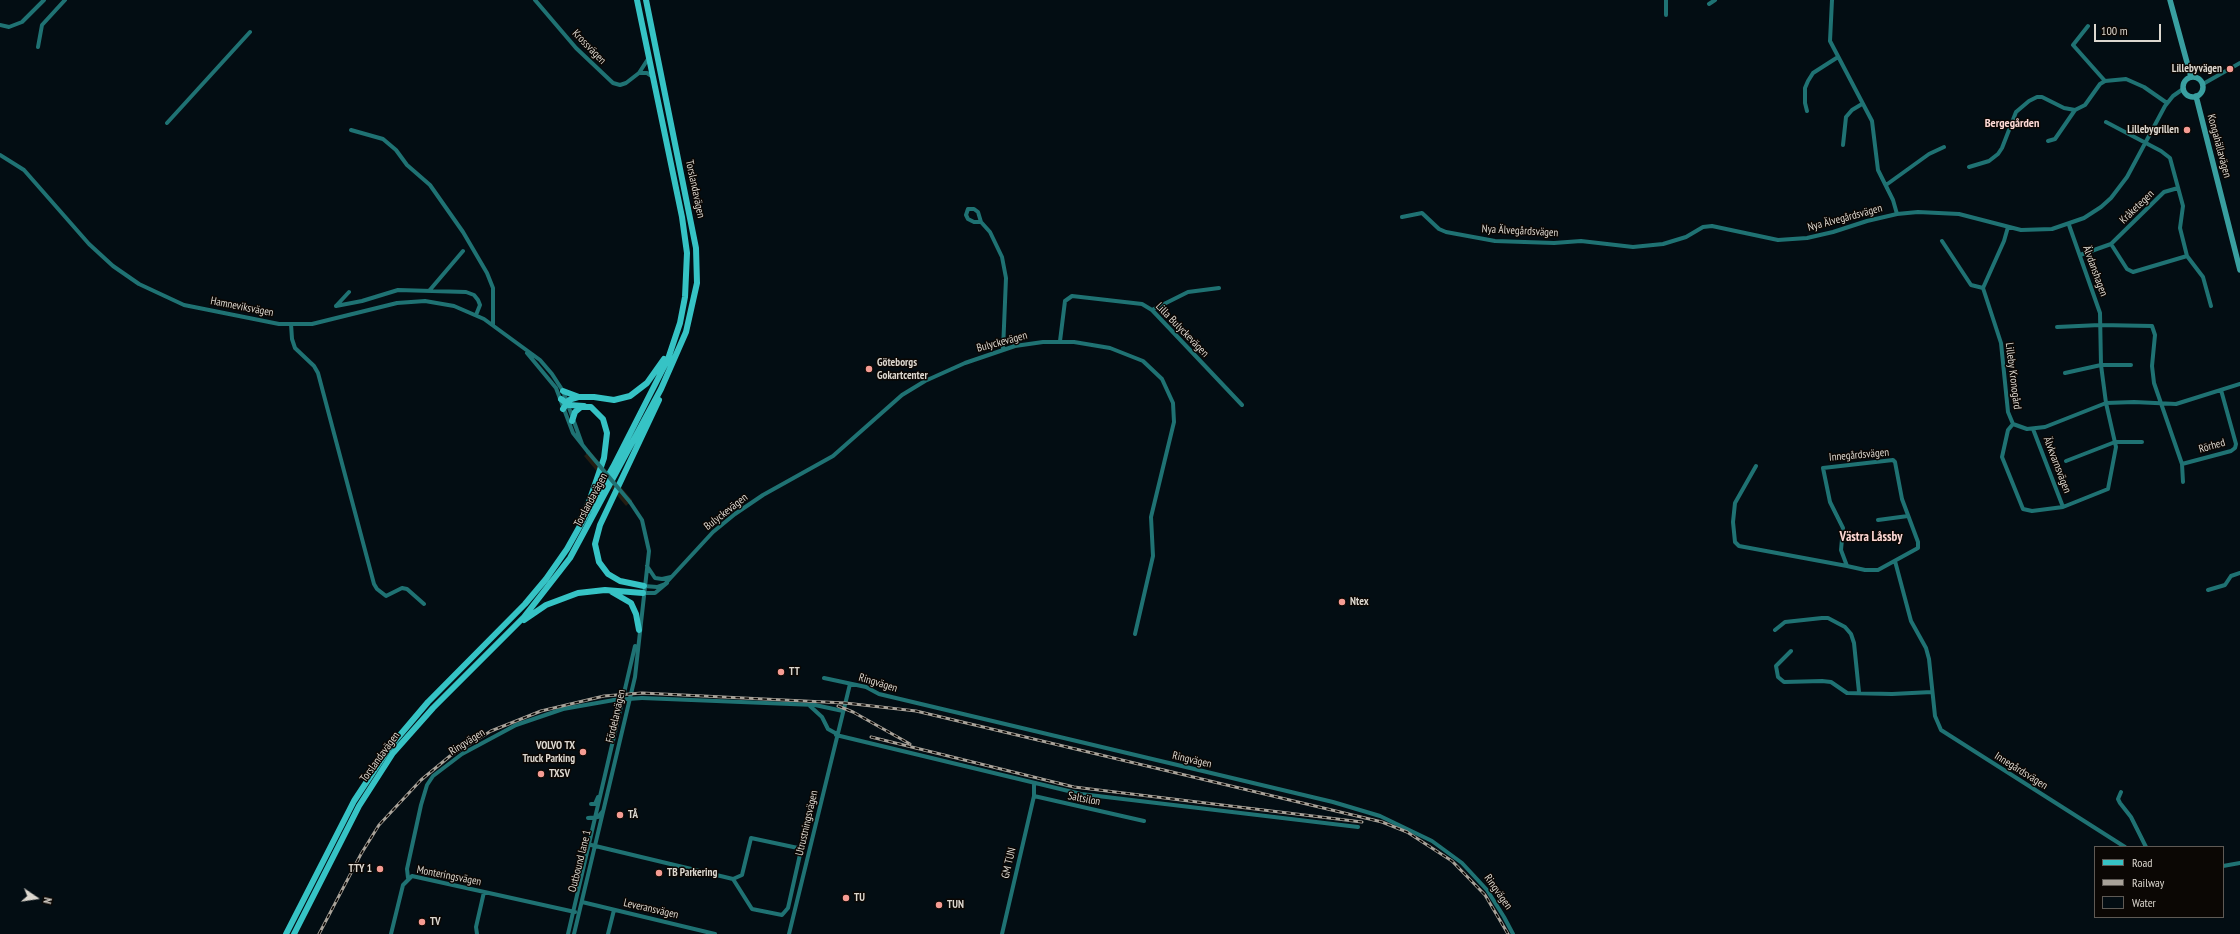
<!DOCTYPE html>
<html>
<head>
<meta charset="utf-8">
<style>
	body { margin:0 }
	#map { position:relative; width:2240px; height:934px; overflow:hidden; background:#241c11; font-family:"PT Sans Narrow",sans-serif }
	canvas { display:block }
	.legend { position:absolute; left:2094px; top:846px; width:130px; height:72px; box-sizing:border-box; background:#0b0704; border:1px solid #5f5a55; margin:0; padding:5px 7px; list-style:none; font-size:12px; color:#dcd7cf }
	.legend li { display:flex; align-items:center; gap:8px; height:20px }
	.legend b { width:20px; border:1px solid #5f5a55 }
	.north { position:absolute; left:16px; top:878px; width:40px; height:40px; -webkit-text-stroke:3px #0b0704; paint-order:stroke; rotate:103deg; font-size:11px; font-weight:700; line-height:16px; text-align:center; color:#dcd7cf }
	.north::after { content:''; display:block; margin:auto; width:14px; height:18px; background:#dcd7cf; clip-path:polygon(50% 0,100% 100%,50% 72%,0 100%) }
	.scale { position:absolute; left:2094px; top:24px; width:67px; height:18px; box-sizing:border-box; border:2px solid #dcd7cf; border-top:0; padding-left:5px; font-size:12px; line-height:14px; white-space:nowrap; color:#dcd7cf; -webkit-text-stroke:3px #0b0704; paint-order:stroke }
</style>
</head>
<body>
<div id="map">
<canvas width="2240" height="934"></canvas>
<ul class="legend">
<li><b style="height:5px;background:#36c3c5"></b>Road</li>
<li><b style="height:5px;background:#a8a299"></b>Railway</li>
<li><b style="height:11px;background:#030d13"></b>Water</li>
</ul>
<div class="north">N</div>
<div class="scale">100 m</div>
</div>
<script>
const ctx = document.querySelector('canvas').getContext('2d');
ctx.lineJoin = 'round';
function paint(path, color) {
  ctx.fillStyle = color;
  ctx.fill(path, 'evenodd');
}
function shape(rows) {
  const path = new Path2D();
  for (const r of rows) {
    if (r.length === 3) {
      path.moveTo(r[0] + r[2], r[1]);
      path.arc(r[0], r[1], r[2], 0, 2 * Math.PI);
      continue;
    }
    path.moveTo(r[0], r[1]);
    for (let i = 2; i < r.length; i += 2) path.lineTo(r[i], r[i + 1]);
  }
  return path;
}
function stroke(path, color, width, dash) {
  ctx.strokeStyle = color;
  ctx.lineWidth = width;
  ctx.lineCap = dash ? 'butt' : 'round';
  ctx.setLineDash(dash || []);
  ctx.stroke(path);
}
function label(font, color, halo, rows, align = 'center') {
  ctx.font = font + ' "PT Sans Narrow",sans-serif';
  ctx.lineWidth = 3;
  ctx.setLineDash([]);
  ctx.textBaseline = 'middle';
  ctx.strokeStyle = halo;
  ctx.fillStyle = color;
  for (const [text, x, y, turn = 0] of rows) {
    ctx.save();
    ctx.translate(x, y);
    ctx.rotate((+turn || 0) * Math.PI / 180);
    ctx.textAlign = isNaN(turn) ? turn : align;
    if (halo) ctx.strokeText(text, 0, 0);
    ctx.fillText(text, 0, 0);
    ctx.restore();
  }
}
paint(shape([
	[0,0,2240,0,2240,934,0,934],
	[2095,847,2223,847,2223,917,2095,917]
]), '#030d13');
paint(shape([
	[590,451,632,500,626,506,584,456]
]), '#241c11');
stroke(shape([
	[535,0,576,48,613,83,620,85,626,83,639,73,648,59],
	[1666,0,1666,15],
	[1832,0,1830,41,1872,121,1878,170,1893,200,1897,214],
	[1709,4,1715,0],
	[0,25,9,27,22,22,44,0],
	[2088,26,2073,45,2105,81],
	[38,47,42,25,65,0],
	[639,73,647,73,653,77],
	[2203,84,2240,63],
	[1807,111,1805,103,1805,88,1808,81,1813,73,1838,57],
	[2106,122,2161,151,2170,158,2183,206,2180,228,2187,256,2203,277,2211,306],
	[167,123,250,32],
	[351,130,383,139,396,150,407,165,430,185,463,232,487,273,493,288,493,325],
	[2048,141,2055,139,2075,110],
	[1843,145,1846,117,1852,110,1862,104],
	[0,155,24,170,89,244,113,266,139,284,184,305,279,324,312,324,397,303,425,301,454,306,484,319,540,360,552,374,563,391,582,444],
	[1969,167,1989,161,1998,154,2002,148,2016,112,2029,101,2037,97,2042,97,2064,108,2075,110,2085,105,2100,84,2105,81,2126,79,2144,87,2167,103],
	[1886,185,1929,154,1944,147],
	[1402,217,1422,213,1439,229,1446,232,1495,241,1554,243,1581,241,1633,247,1663,244,1686,237,1703,227,1712,226,1778,240,1807,238,1833,232,1867,221,1897,214,1918,212,1959,214,2021,230,2052,229,2084,218,2101,207,2111,198,2127,177,2165,106,2173,96,2183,89],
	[981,222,974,222,968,219,966,215,968,209,974,209,978,212,981,222,990,232,1002,257,1006,278,1003,350],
	[2008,227,2004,241,1983,288,2001,343,2008,412,2013,424,2027,429,2045,427,2106,403,2134,402,2176,404,2240,384],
	[1942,241,1971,285,1983,288],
	[2111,244,2164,192,2178,188],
	[2080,255,2111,244,2127,269,2133,272,2187,256],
	[429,291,463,251],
	[336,306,362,301,398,290,466,292,474,295,478,300,480,305,476,315],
	[336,306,349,292],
	[1152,310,1188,292,1219,288],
	[291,324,292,339,295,348,314,366,318,373,374,584,377,589,386,596,402,588,407,589,424,604],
	[2057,327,2100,325,2152,326,2155,335,2152,366,2154,383,2182,464,2183,482],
	[1060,341,1065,301,1072,296,1142,304,1152,310,1242,405],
	[527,353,556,388,573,433,588,452],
	[2065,373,2101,365,2131,365],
	[2013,424,2008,430,2002,457,2023,509,2032,511,2063,507,2108,489,2116,447,2106,403,2101,365,2100,313,2069,225],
	[2033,429,2063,507],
	[2066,461,2115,442,2142,442],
	[2182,464,2231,451,2235,448,2236,444,2221,390],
	[1756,466,1735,503,1733,522,1735,542,1739,546,1847,566,1841,550,1843,528,1830,502,1823,468,1893,460,1895,462,1902,499,1918,542,1918,548,1878,570,1865,570,1847,566],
	[1878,520,1908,516],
	[1895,561,1911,621,1926,648,1929,659,1935,716,1941,730,2125,847],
	[647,566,655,578,662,579,671,577],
	[644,586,657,587,665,584,713,532,735,514,763,495,833,456,902,395,925,381,965,363,1015,346,1043,342,1074,342,1110,348,1143,361,1162,379,1173,403,1174,422,1151,517,1153,556,1135,634],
	[2208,590,2225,585,2231,576,2240,573],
	[643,593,655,593,667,583],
	[1775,630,1785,622,1822,618,1828,618,1845,627,1851,634,1854,643,1859,692],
	[1791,651,1776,666,1778,677,1784,682,1822,681,1831,682,1847,693,1892,694,1932,692],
	[824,678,866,687,879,694,1333,802,1380,816,1432,841,1462,863,1487,890,1504,917,1513,934],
	[642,698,815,705,843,711],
	[810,706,822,717,828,729,837,734],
	[836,735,1081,794,1358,827],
	[1034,783,1034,796,1144,821],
	[2121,792,2118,799,2120,803,2131,817,2146,847],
	[591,804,595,804,598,797],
	[588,818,598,817,603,811],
	[587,844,733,879,742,875,751,838,798,848,801,850,788,908,782,915,752,909,733,879],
	[2223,866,2240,863],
	[408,878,407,869,421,805,427,785,433,776,462,754,516,725,563,709,614,700],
	[582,902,715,934],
	[391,934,403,885,412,876,575,912],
	[477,934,476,927,484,892],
	[568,934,635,646],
	[574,934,635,677,649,551,642,520,630,502],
	[608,934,614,910],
	[789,934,850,684],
	[1002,934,1034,796]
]), '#1f7273', 4);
stroke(shape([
	[2170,0,2191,77],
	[2193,87,10],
	[2196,96,2240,270]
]), '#399fa0', 5.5);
stroke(shape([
	[563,391,579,397],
	[561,399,569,405,584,406],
	[563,409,569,400,579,397,594,397,614,400,630,396,647,383,664,359],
	[572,421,575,412,581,407,591,407,603,419,607,433,604,458,589,502,580,520],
	[644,586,620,581,608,574,599,562,595,544,600,525,659,400],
	[612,592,631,603,636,614,639,630],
	[524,620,546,605,578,593,605,590,643,593],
	[286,934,354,801,389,748,428,702,525,604,546,579,567,549,613,467,668,359,680,323,685,297,687,253,682,217,637,0],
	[294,934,359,806,393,753,433,708,524,617,570,558,661,389,686,332,697,283,696,248,646,0]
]), '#36c3c5', 6);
const rail = shape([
	[838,706,853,712,910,744],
	[871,737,1074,787,1362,822],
	[319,934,361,854,379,825,421,780,450,756,491,731,541,711,604,696,642,693,845,703,916,711,1382,822,1407,832,1452,861,1485,895,1508,934]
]);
stroke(rail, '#a8a299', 3);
stroke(rail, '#0b0704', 1.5, [4.5]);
stroke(shape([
	[588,452,630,502],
	[614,700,642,698]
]), '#1f7273', 4);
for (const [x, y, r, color] of [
	[2230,69,4,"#f59c93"],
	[2187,130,4,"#f59c93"],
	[869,369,4,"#f59c93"],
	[1342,602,4,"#f59c93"],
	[781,672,4,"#f59c93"],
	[583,752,4,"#f59c93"],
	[541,774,4,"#f59c93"],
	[620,815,4,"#f59c93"],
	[380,869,4,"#f59c93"],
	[659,873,4,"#f59c93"],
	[846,898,4,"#f59c93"],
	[939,905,4,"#f59c93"],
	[422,922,4,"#f59c93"]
]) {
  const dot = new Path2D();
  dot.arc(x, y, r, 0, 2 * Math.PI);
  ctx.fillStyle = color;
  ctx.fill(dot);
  stroke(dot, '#0b0704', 1.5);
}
label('11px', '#dcd7cf', '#0b0704', [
	["Krossvägen",589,47,46],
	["Kongahällavägen",2219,146,75],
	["Torslandavägen",695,189,78],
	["Kråketegen",2137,207,-44],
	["Nya Älvegårdsvägen",1845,218,-15],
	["Nya Älvegårdsvägen",1520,231,3],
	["Älvdanshagen",2095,271,70],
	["Hamneviksvägen",242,307,11],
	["Lilla Bulyckevägen",1182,330,46],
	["Bulyckevägen",1002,342,-15],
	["Lilleby Kronogård",2013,376,83],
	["Rörhed",2212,446,-16],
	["Innegårdsvägen",1859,455,-5],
	["Älvkvarnsvägen",2057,465,69],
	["Torslandavägen",591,500,-62],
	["Bulyckevägen",726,512,-38],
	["Ringvägen",878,683,17],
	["Fördelarvägen",616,716,-77],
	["Ringvägen",467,742,-32],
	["Torslandavägen",380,757,-54],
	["Ringvägen",1192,760,13],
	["Innegårdsvägen",2021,771,32],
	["Saltsilon",1084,799,11],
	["Utrustningsvägen",807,823,-77],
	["Outbound lane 1",580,861,-76],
	["GM TUN",1009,863,-77],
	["Monteringsvägen",449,876,11],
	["Ringvägen",1498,892,55],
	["Leveransvägen",651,909,13]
]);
label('bold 11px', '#dcd7cf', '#0b0704', [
	["Lillebyvägen",2222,69,"right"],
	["Lillebygrillen",2179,130,"right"],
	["Göteborgs",877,363],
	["Gokartcenter",877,376],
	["Ntex",1350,602],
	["TT",789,672],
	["VOLVO TX",575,746,"right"],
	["Truck Parking",575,759,"right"],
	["TXSV",549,774],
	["TÅ",628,815],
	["TTY 1",372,869,"right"],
	["TB Parkering",667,873],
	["TU",854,898],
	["TUN",947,905],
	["TV",430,922]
], 'left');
label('bold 12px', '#fdd9d5', '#0b0704', [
	["Bergegården",2012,124]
]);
label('bold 13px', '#fdd9d5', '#0b0704', [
	["Västra Låssby",1871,537]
]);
</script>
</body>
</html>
